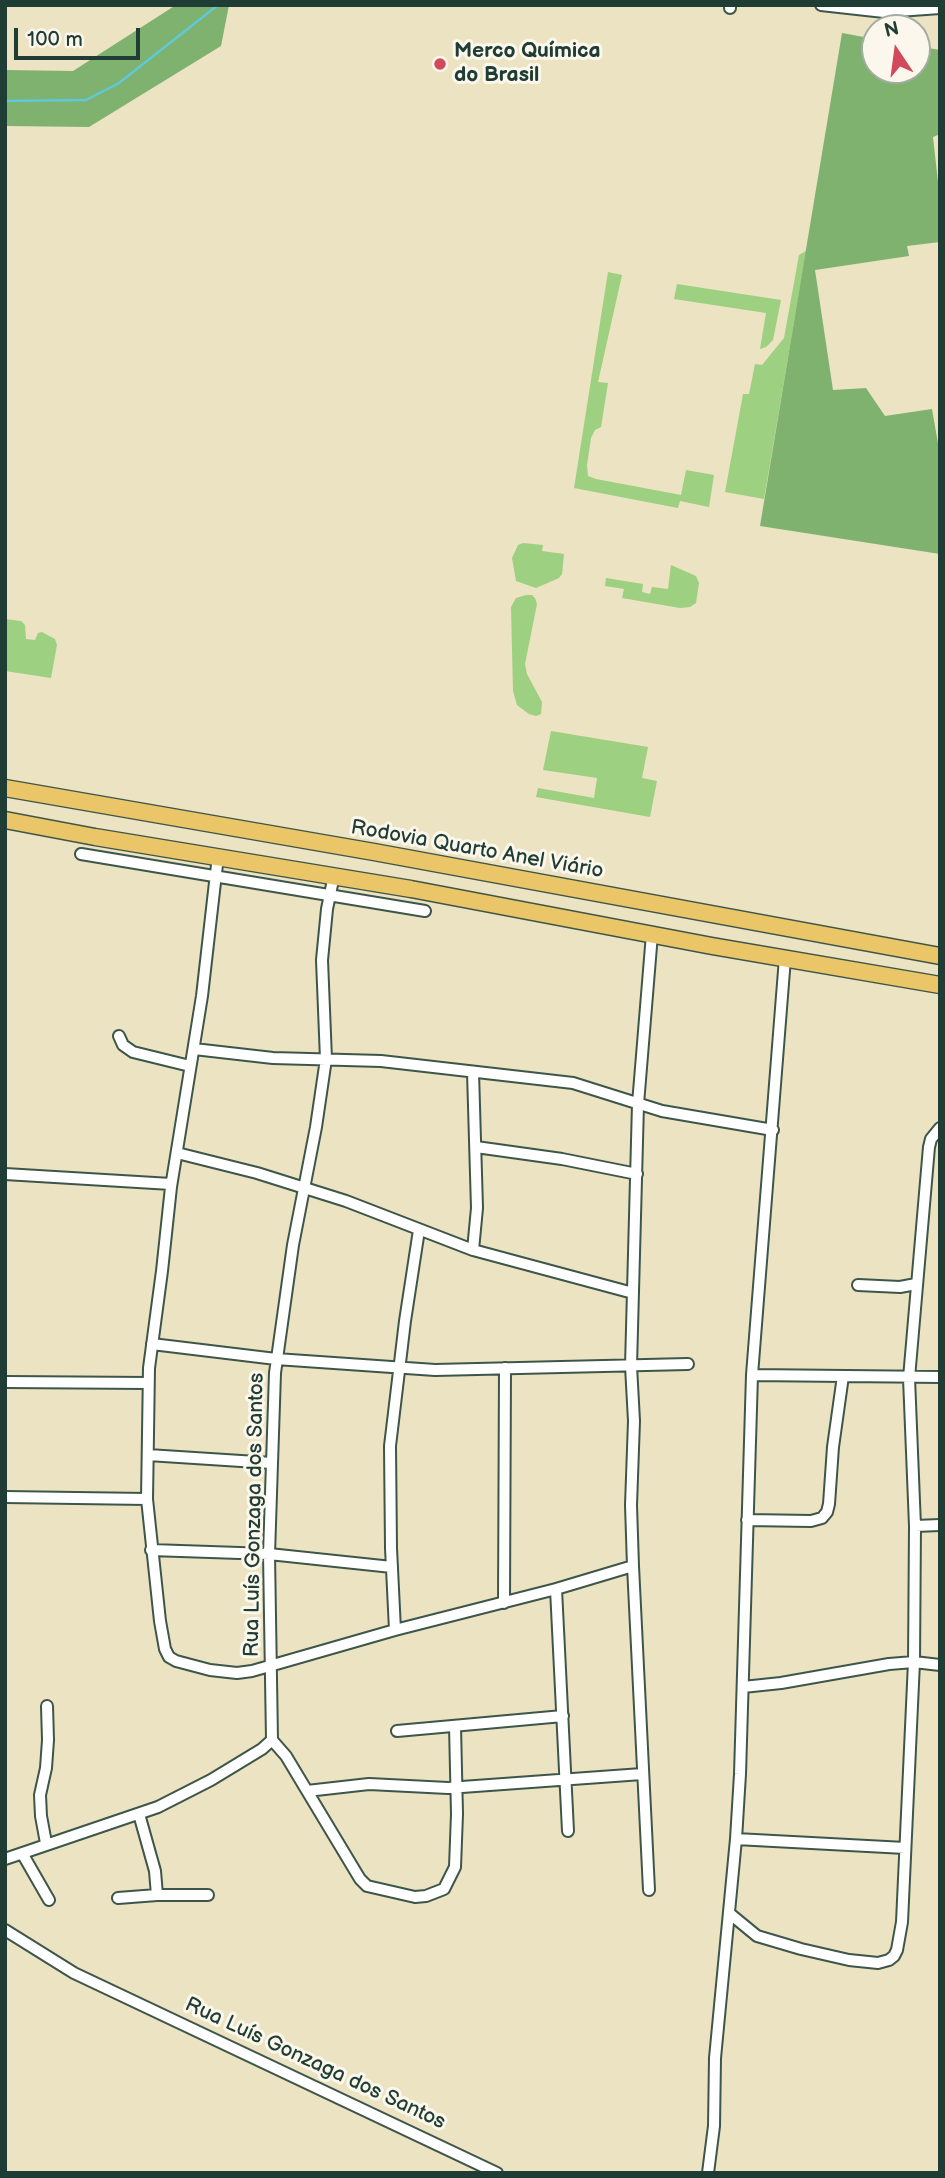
<!DOCTYPE html>
<html>
<head>
<meta charset="utf-8">
<style>
	body { margin:0 }
	#map { position:relative; width:945px; height:2178px; overflow:hidden; background:#ebe3c1; font-family:"Balsamiq Sans",sans-serif }
	canvas { display:block }
	.frame { position:absolute; inset:0; border:7px solid #1f3d34; pointer-events:none }
	.north { position:absolute; left:861px; top:14px; width:70px; height:70px; box-sizing:border-box; background:#fbf7ec; border:2px solid #a3ada2; border-radius:50%; rotate:347deg; font-size:19px; font-weight:700; line-height:28px; text-align:center; color:#1f3d34 }
	.north::after { content:''; display:block; margin:auto; width:24px; height:32px; background:#d1495b; clip-path:polygon(50% 0,100% 100%,50% 72%,0 100%) }
	.scale { position:absolute; left:14px; top:28px; width:126px; height:32px; box-sizing:border-box; border:4px solid #1f3d34; border-top:0; padding-left:9px; font-size:21px; line-height:24px; white-space:nowrap; color:#1f3d34; -webkit-text-stroke:5px #fbf7ec; paint-order:stroke }
</style>
</head>
<body>
<div id="map">
<canvas width="945" height="2178"></canvas>
<div class="frame"></div>
<div class="north">N</div>
<div class="scale">100 m</div>
</div>
<script>
const ctx = document.querySelector('canvas').getContext('2d');
ctx.lineJoin = 'round';
function paint(path, color) {
  ctx.fillStyle = color;
  ctx.fill(path, 'evenodd');
}
function shape(rows) {
  const path = new Path2D();
  for (const r of rows) {
    path.moveTo(r[0], r[1]);
    for (let i = 2; i < r.length; i += 2) path.lineTo(r[i], r[i + 1]);
  }
  return path;
}
function stroke(path, color, width, dash) {
  ctx.strokeStyle = color;
  ctx.lineWidth = width;
  ctx.lineCap = dash ? 'butt' : 'round';
  ctx.setLineDash(dash || []);
  ctx.stroke(path);
}
function label(font, color, halo, rows, align = 'center') {
  ctx.font = font + ' "Balsamiq Sans",sans-serif';
  ctx.lineWidth = 6;
  ctx.setLineDash([]);
  ctx.textBaseline = 'middle';
  ctx.strokeStyle = halo;
  ctx.fillStyle = color;
  for (const [text, x, y, turn = 0] of rows) {
    ctx.save();
    ctx.translate(x, y);
    ctx.rotate((+turn || 0) * Math.PI / 180);
    ctx.textAlign = isNaN(turn) ? turn : align;
    if (halo) ctx.strokeText(text, 0, 0);
    ctx.fillText(text, 0, 0);
    ctx.restore();
  }
}
paint(shape([
	[806,251,764,499,725,492,743,394,749,394,755,364,762,365,784,338,799,255],
	[608,272,622,275,598,382,608,383,601,427,595,430,591,438,587,465,588,476,596,479,681,495,686,470,714,475,709,507,680,501,678,508,574,488],
	[677,284,781,300,773,340,766,347,760,349,766,313,674,299],
	[523,543,543,545,542,551,564,554,562,574,559,578,536,588,516,581,512,558,518,545],
	[671,565,696,576,699,583,696,603,690,607,680,608,622,598,624,589,605,586,606,578,643,584,642,592,650,594,652,587,668,589],
	[532,595,535,598,537,604,525,664,527,674,542,702,541,714,536,716,529,714,517,705,513,691,511,607,516,598,526,595],
	[5,619,21,621,25,625,26,639,35,640,38,633,42,632,55,639,57,645,51,678,5,671],
	[551,731,648,747,642,778,657,781,650,817,536,797,538,788,594,798,597,778,543,770]
]), '#9dd080');
paint(shape([
	[176,5,229,5,221,46,89,127,5,126,5,70,73,71],
	[842,33,875,39,875,70,917,70,917,46,940,50,940,134,933,137,940,200,940,242,907,246,909,256,815,270,833,390,866,388,885,416,932,409,940,455,940,554,760,526]
]), '#7eb26e');
stroke(shape([
	[5,101,86,100,119,83,218,5]
]), '#5fc8da', 2.5);
const minor = shape([
	[821,5,884,12,940,8],
	[730,8,730,5],
	[81,854,425,911],
	[218,856,202,996,171,1187,162,1271,149,1368,147,1499,160,1621,165,1649,169,1657,176,1661,210,1670,237,1673,252,1671,395,1630,556,1589,633,1566],
	[119,1036,123,1045,133,1052,190,1066],
	[194,1049,273,1058,381,1061,573,1083,662,1111,773,1130],
	[476,1147,562,1159,637,1174],
	[177,1153,257,1173,346,1201,473,1250,633,1293],
	[5,1174,171,1184],
	[473,1250,477,1208,473,1072],
	[858,1285,900,1287,916,1284],
	[152,1344,276,1359,435,1370,688,1364],
	[752,1375,940,1377],
	[5,1382,148,1383],
	[148,1455,272,1463],
	[5,1497,147,1499],
	[747,1520,811,1521,822,1518,827,1512,829,1504,833,1447,843,1376],
	[915,1526,940,1525],
	[151,1550,269,1554,392,1567],
	[556,1589,568,1831],
	[504,1603,505,1368],
	[395,1630,391,1548,390,1446,405,1321,419,1230],
	[743,1687,781,1683,889,1664,914,1662,940,1665],
	[397,1731,563,1716],
	[272,1740,286,1756,360,1879,367,1886,415,1897,426,1896,444,1889,455,1867,457,1814,455,1726],
	[307,1791,369,1784,448,1788,642,1774],
	[139,1814,155,1871,157,1895],
	[736,1839,905,1848],
	[46,1843,41,1816,40,1795,46,1768,48,1740,47,1706],
	[22,1853,49,1900],
	[5,1859,158,1807,211,1780,262,1749,272,1740,269,1554,275,1373,293,1245,316,1127,326,1059,322,960,327,909,334,875],
	[649,1890,633,1566,631,1505,634,1421,631,1366,638,1104,652,934],
	[118,1898,157,1895,208,1895],
	[729,1913,757,1936,801,1949,849,1960,878,1963,889,1960,894,1956,897,1950,902,1922,914,1662,915,1526,909,1378,929,1147,931,1139,940,1128],
	[5,1930,74,1973,497,2173],
	[708,2173,714,2126,715,2058,736,1839,740,1774,752,1375,785,958]
]);
const highway = shape([
	[5,788,374,852,940,956],
	[5,820,95,837,411,889,712,946,940,985]
]);
stroke(minor, '#3e5649', 14);
stroke(highway, '#3e5649', 19);
stroke(minor, '#fff', 10);
stroke(highway, '#eac669', 16);
for (const [x, y, r, color] of [
	[440,64,7,"#d1495b"]
]) {
  const dot = new Path2D();
  dot.arc(x, y, r, 0, 2 * Math.PI);
  ctx.fillStyle = color;
  ctx.fill(dot);
  stroke(dot, '#fbf7ec', 2.5);
}
label('bold 21px', '#1f3d34', '#fbf7ec', [
	["Merco Química",454,52],
	["do Brasil",454,76]
], 'left');
label('21px', '#1f3d34', '#fbf7ec', [
	["Rodovia Quarto Anel Viário",477,850,10],
	["Rua Luís Gonzaga dos Santos",255,1515,-89],
	["Rua Luís Gonzaga dos Santos",315,2064,25]
]);
</script>
</body>
</html>
